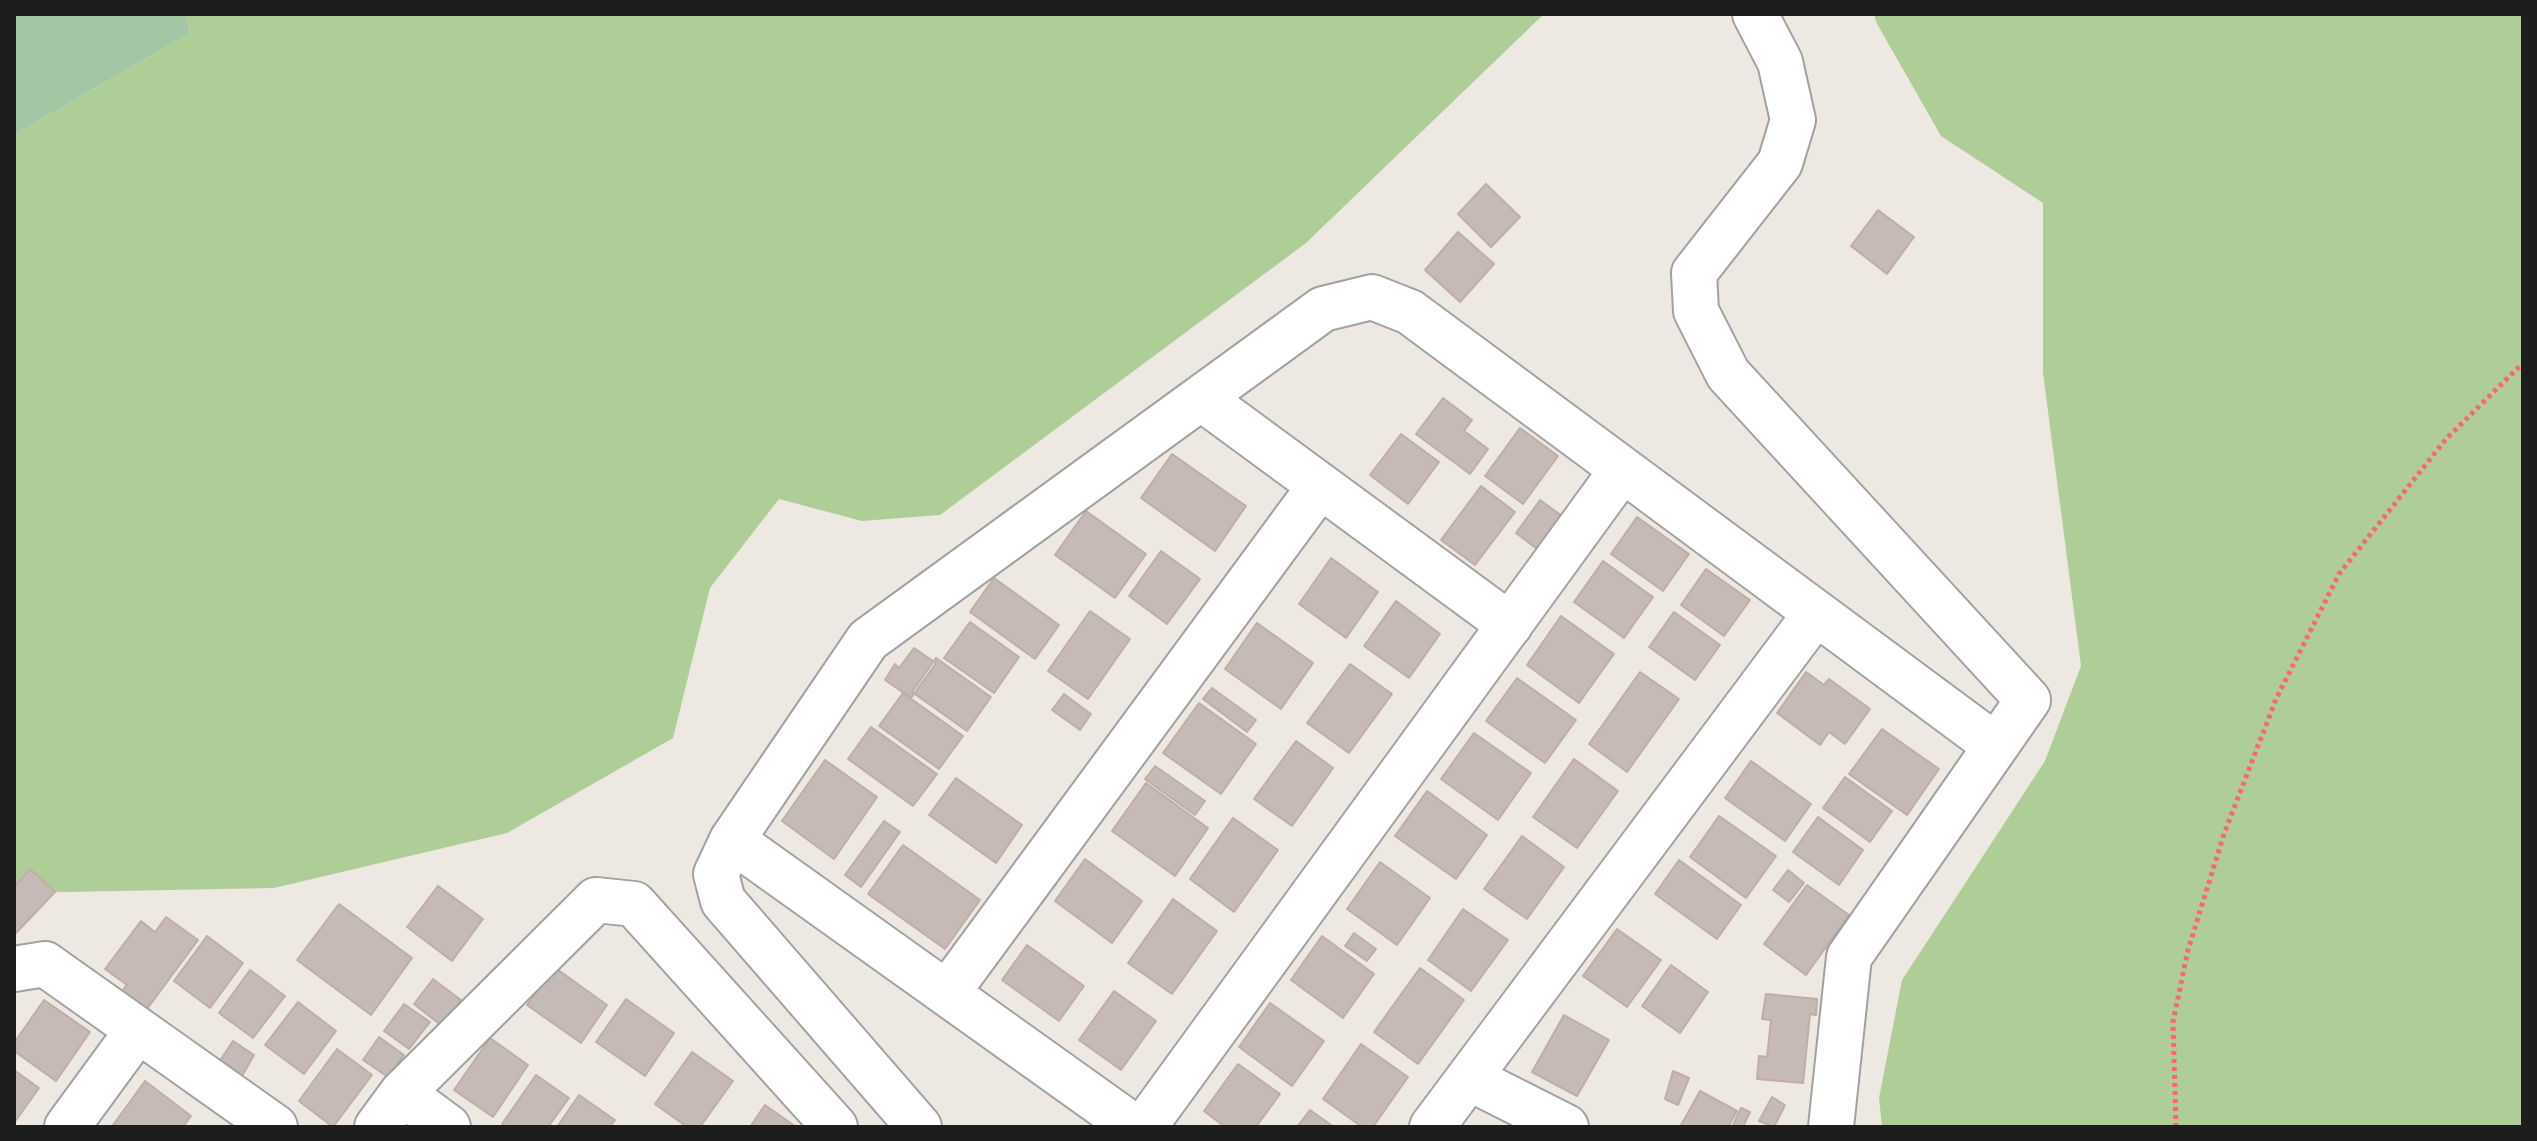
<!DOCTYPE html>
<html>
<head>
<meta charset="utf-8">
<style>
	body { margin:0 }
	#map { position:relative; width:2537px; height:1141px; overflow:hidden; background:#eee8e2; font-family:Commissioner,sans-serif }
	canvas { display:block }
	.frame { position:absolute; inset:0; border:16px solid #1d1d1d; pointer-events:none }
</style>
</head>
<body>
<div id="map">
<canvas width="2537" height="1141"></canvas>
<div class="frame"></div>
</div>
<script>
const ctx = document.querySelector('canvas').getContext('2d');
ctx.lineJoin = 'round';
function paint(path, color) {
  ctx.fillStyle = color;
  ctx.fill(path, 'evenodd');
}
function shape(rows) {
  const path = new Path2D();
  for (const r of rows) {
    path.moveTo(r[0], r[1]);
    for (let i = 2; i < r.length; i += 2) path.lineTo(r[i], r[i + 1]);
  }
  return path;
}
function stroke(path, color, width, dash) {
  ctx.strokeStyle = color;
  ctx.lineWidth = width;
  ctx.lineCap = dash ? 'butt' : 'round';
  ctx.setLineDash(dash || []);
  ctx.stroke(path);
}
paint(shape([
	[185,14,1544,14,1306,243,940,515,862,521,779,499,710,588,673,738,507,833,274,888,14,893,14,135,190,33],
	[1874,14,2523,14,2523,1127,1882,1127,1879,1098,1902,980,2045,761,2081,666,2043,373,2043,203,1941,136,1876,22]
]), '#afce97');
paint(shape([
	[14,14,185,14,190,33,14,135]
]), '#a3c7a4');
const building = shape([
	[1486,184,1520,217,1491,247,1458,214,1486,184],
	[1878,210,1914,237,1887,274,1851,246,1878,210],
	[1458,232,1494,264,1460,302,1425,270,1458,232],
	[1443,398,1472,420,1464,431,1488,449,1470,474,1416,434,1443,398],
	[1520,428,1558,456,1523,504,1485,476,1520,428],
	[1401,434,1439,462,1408,504,1370,475,1401,434],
	[1172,454,1246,506,1215,551,1141,498,1172,454],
	[1481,486,1515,512,1475,565,1441,540,1481,486],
	[1540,500,1562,516,1537,549,1516,533,1540,500],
	[1086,511,1146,554,1115,598,1055,555,1086,511],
	[1637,517,1689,554,1663,591,1611,554,1637,517],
	[1161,551,1200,579,1167,624,1129,596,1161,551],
	[1331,558,1378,592,1346,638,1299,604,1331,558],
	[1603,561,1653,597,1624,638,1574,602,1603,561],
	[1706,569,1750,600,1724,636,1681,605,1706,569],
	[994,578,1059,625,1035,659,970,612,994,578],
	[1396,601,1440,634,1409,678,1364,646,1396,601],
	[1090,611,1130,639,1088,699,1048,671,1090,611],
	[1674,612,1720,645,1695,680,1649,647,1674,612],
	[1561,616,1614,654,1579,703,1527,665,1561,616],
	[970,622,1019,657,994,693,944,658,970,622],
	[1257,623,1313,663,1281,709,1225,669,1257,623],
	[914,648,936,663,911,698,885,680,895,664,899,668,914,648],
	[936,658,991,697,967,731,912,692,936,658],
	[1350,664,1392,694,1349,753,1307,723,1350,664],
	[1640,672,1679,699,1627,772,1589,744,1640,672],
	[1806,672,1824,685,1829,679,1870,709,1845,744,1829,732,1820,745,1777,713,1806,672],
	[1517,678,1576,720,1545,763,1486,721,1517,678],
	[1212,688,1256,720,1247,732,1203,699,1212,688],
	[903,693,963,736,939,769,879,726,903,693],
	[1064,694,1091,714,1080,730,1052,710,1064,694],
	[1199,703,1256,744,1221,794,1163,753,1199,703],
	[871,727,937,774,913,806,848,759,871,727],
	[1882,729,1939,769,1907,815,1849,774,1882,729],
	[1474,733,1531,773,1498,820,1441,779,1474,733],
	[1296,741,1333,768,1292,826,1254,799,1296,741],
	[1574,759,1618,791,1577,848,1533,817,1574,759],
	[825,760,877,797,834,859,782,821,825,760],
	[1751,761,1811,804,1785,841,1725,798,1751,761],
	[1155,766,1205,801,1195,815,1145,779,1155,766],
	[1845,777,1892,811,1870,842,1823,808,1845,777],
	[956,778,1022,825,996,863,929,815,956,778],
	[1146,783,1208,828,1175,876,1112,831,1146,783],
	[1427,791,1487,835,1456,879,1395,836,1427,791],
	[1719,816,1776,856,1746,898,1690,857,1719,816],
	[1818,817,1863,850,1839,885,1793,852,1818,817],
	[1233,818,1278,850,1234,912,1190,879,1233,818],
	[884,821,900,832,861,887,845,875,884,821],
	[1522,836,1564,867,1527,919,1484,889,1522,836],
	[903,845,980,900,945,949,868,894,903,845],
	[1085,859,1142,901,1112,943,1055,901,1085,859],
	[1679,860,1741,905,1717,939,1655,894,1679,860],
	[1380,862,1430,898,1397,945,1347,909,1380,862],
	[30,869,55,892,14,935,14,887,30,869],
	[1788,870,1804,883,1789,902,1773,890,1788,870],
	[1807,885,1849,915,1806,975,1764,944,1807,885],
	[438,886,483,919,452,961,407,927,438,886],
	[1173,899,1217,931,1172,994,1128,963,1173,899],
	[339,904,412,958,371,1015,297,960,339,904],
	[1463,909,1508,940,1471,991,1428,960,1463,909],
	[166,917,198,940,147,1009,122,991,127,985,105,969,141,921,155,932,166,917],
	[1617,929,1661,960,1627,1007,1583,976,1617,929],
	[1354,933,1376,949,1367,961,1345,946,1354,933],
	[207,936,243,963,210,1008,174,981,207,936],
	[1322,936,1374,974,1343,1018,1291,980,1322,936],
	[1027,945,1084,986,1059,1021,1002,980,1027,945],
	[1671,965,1708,992,1680,1033,1642,1006,1671,965],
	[554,967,607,1005,581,1043,527,1005,554,967],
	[1420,968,1464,1000,1418,1064,1374,1032,1420,968],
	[250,970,285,996,253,1038,219,1013,250,970],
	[433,979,461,1000,442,1026,414,1004,433,979],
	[1114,991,1156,1021,1121,1070,1079,1040,1114,991],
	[1766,994,1817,999,1816,1015,1810,1014,1803,1083,1757,1079,1759,1056,1767,1057,1771,1020,1762,1019,1766,994],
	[626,999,674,1033,645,1076,596,1042,626,999],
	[44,1000,90,1032,56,1081,14,1051,14,1043,44,1000],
	[298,1002,336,1031,304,1074,265,1045,298,1002],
	[1270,1003,1324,1041,1292,1086,1239,1047,1270,1003],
	[404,1004,430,1022,409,1049,384,1031,404,1004],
	[1564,1015,1609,1040,1577,1096,1532,1072,1564,1015],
	[379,1037,404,1055,388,1077,363,1060,379,1037],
	[490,1038,528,1065,493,1117,454,1090,490,1038],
	[233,1041,254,1055,242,1076,219,1062,233,1041],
	[1361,1044,1408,1077,1373,1127,1362,1127,1323,1099,1361,1044],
	[337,1049,372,1075,333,1127,299,1101,337,1049],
	[692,1052,733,1081,700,1127,687,1127,655,1104,692,1052],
	[1238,1064,1280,1094,1256,1127,1225,1127,1204,1111,1238,1064],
	[14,1070,39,1088,14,1123,14,1070],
	[1673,1071,1689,1078,1678,1105,1665,1099,1673,1071],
	[536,1075,569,1098,548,1127,505,1127,502,1124,536,1075],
	[145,1081,191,1116,183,1127,116,1127,113,1125,145,1081],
	[1700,1091,1737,1111,1728,1127,1680,1127,1700,1091],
	[579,1095,615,1120,610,1127,557,1127,579,1095],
	[1772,1097,1785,1105,1774,1127,1759,1121,1772,1097],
	[765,1105,796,1127,750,1127,765,1105],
	[1741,1108,1750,1112,1743,1127,1732,1127,1741,1108],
	[1310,1110,1334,1127,1297,1127,1310,1110]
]);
paint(building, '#c6bab6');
stroke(building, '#c0ada5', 2);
const minor = shape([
	[1755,14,1780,62,1793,120,1780,163,1694,273,1696,311,1728,374,2028,700,1849,957,1831,1127],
	[1201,398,1510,625],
	[732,840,1134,1127],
	[14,969,45,964,275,1127],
	[947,993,1320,486],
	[1469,1078,1566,1127],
	[402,1093,448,1127],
	[67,1127,138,1030],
	[377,1127,402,1093,596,900,634,904,835,1127],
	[919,1127,723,901,716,874,732,840,868,640,1323,309,1372,297,1410,312,1996,746],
	[1144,1127,1622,470],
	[1432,1127,1816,613]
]);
stroke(minor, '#a1a1a1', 48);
stroke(shape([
	[2176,1127,2173,1022,2188,950,2224,834,2276,699,2339,574,2446,439,2523,363]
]), '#fa676d', 5, [4, 4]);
stroke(minor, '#fff', 44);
</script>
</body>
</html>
